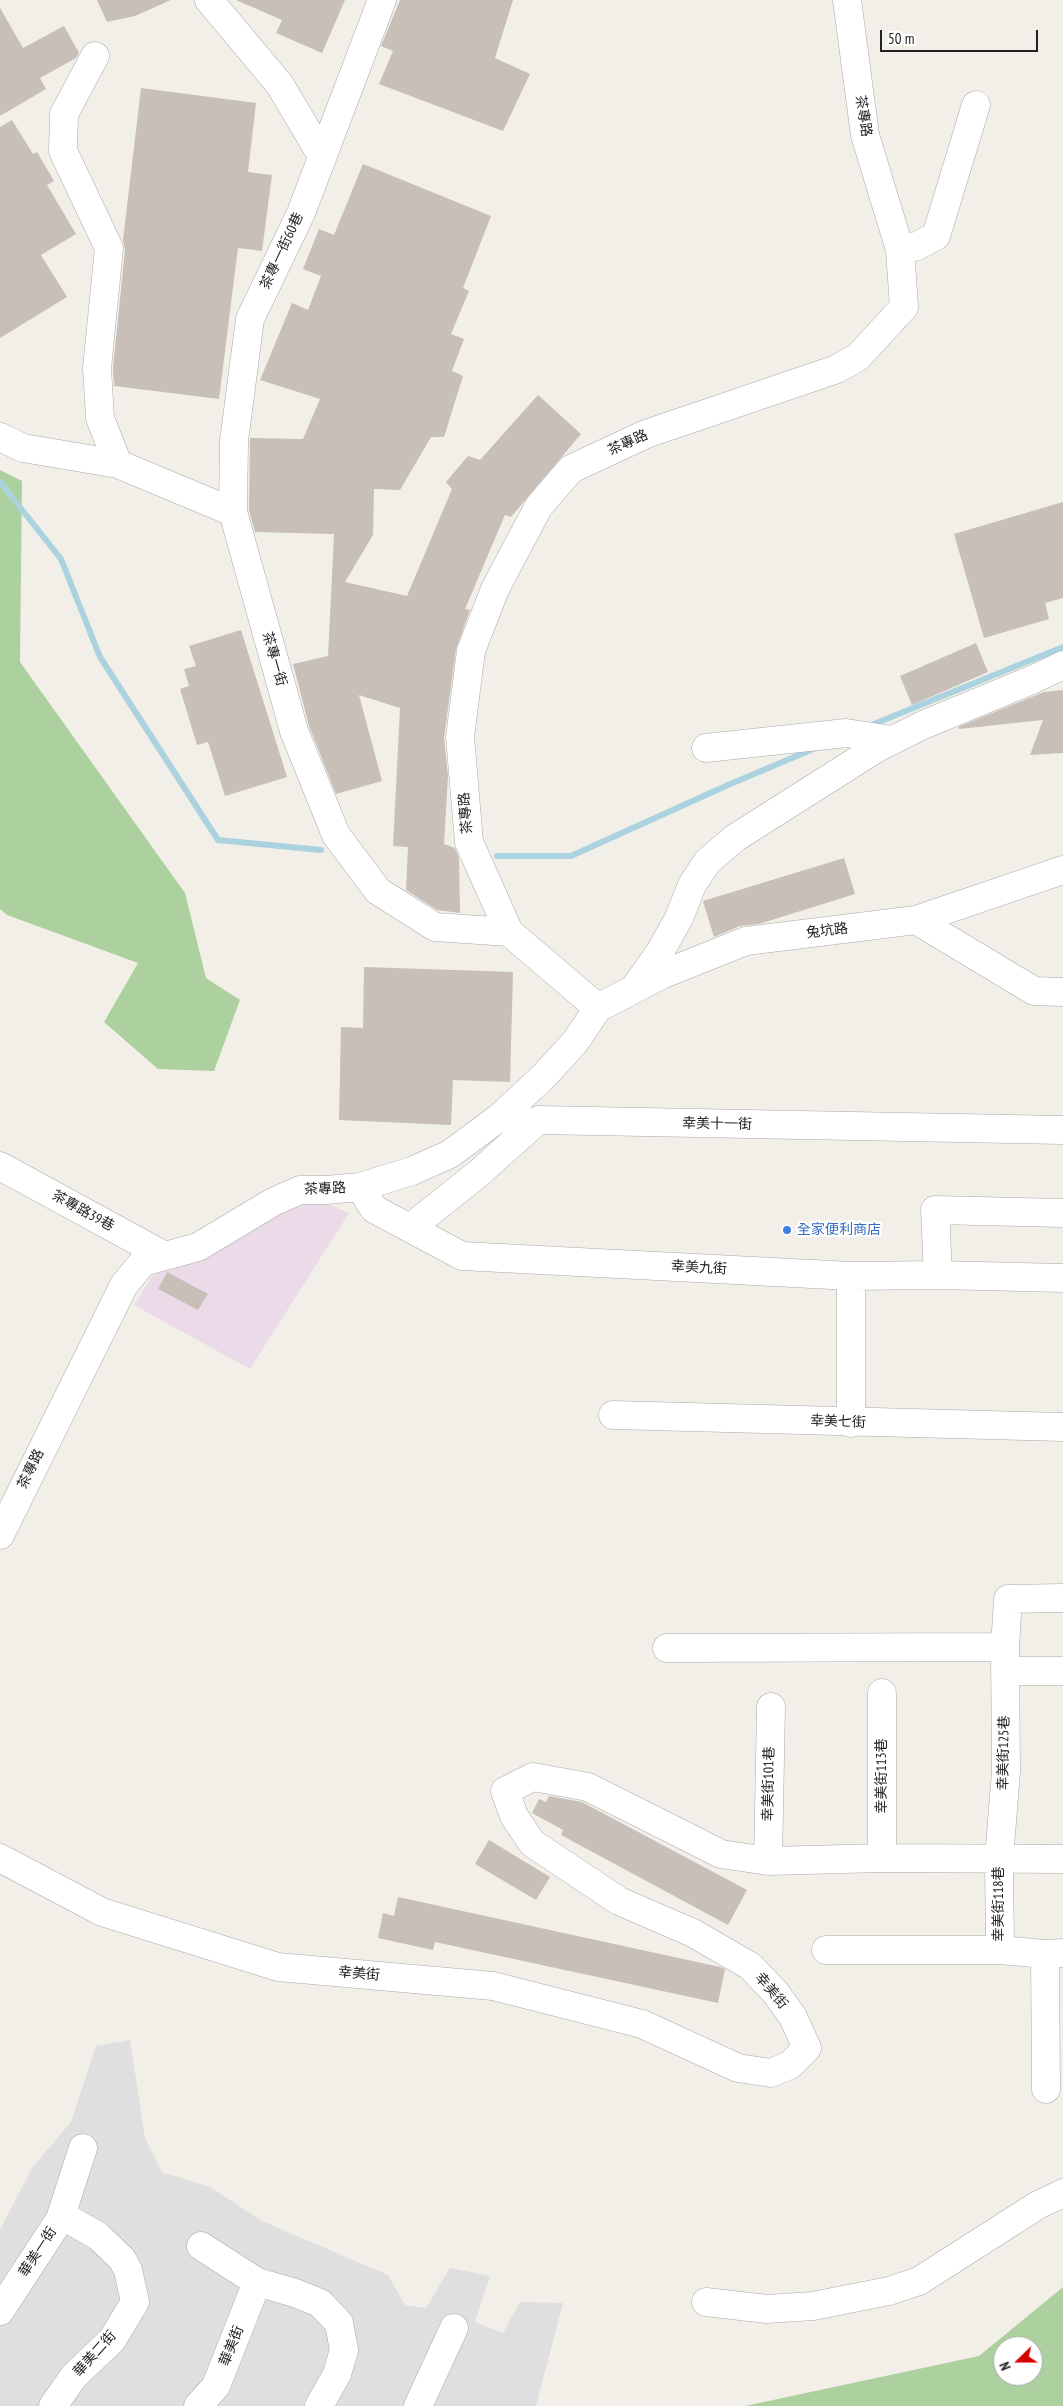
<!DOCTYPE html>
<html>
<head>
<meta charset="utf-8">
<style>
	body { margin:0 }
	#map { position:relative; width:1063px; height:2406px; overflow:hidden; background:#f2efe9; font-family:"PT Sans Narrow",sans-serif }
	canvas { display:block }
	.north { position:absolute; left:993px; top:2336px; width:50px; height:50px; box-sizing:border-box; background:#fff; border:1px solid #a7a7a7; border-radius:50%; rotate:248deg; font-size:14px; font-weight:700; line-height:20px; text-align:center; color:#222 }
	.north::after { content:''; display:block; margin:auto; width:18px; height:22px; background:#d40000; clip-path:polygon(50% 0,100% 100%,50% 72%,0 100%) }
	.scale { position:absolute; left:880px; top:30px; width:158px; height:22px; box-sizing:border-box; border:2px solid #222; border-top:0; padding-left:6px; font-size:15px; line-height:18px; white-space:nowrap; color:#222; -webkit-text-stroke:4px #fff; paint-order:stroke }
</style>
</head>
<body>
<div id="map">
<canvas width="1063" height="2406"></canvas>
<div class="north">N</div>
<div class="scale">50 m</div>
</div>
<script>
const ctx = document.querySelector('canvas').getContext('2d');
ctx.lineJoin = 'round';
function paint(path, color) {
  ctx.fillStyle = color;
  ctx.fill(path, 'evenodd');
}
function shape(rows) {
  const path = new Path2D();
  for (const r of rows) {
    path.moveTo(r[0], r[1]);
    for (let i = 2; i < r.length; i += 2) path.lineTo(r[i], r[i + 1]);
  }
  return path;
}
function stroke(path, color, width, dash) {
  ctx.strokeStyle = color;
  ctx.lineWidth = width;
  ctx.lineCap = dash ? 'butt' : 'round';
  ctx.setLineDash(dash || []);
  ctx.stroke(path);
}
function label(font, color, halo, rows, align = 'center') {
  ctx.font = font + ' "PT Sans Narrow","Noto Sans TC",sans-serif';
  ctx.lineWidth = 4.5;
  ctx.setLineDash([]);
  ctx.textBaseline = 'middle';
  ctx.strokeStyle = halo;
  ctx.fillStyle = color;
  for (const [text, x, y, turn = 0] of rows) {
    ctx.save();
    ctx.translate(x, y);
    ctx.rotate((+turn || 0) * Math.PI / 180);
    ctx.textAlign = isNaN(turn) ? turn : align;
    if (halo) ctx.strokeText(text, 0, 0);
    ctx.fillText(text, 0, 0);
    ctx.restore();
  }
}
paint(shape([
	[130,2040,145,2138,162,2172,210,2187,262,2221,388,2275,405,2305,426,2308,450,2268,490,2276,475,2322,503,2333,520,2302,563,2303,536,2406,0,2406,0,2230,32,2168,71,2122,96,2046]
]), '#e0dfdf');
paint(shape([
	[304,1200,325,1203,349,1213,250,1369,134,1305,152,1276,203,1255]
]), '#ebdbe8');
paint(shape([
	[0,470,22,481,20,662,185,893,206,978,240,1000,214,1071,158,1069,104,1022,138,963,7,915,0,909],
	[1063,2287,1063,2406,745,2406,979,2356],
	[1003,2346,1033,2346,1033,2376,1003,2376]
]), '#add19e');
stroke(shape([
	[0,482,61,559,100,657,218,840,321,850],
	[869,726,1063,647],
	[497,856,571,856,728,785,818,747]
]), '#aad3df', 6);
paint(shape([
	[97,0,171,0,135,16,107,22],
	[236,0,345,0,322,53,276,33,282,20],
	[400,0,513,0,495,58,530,74,503,131,379,84,393,51,381,46],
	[0,8,23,48,64,26,79,53,76,58,40,78,46,89,0,116],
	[141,88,256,103,248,172,272,175,262,251,238,248,219,399,114,386,113,368,125,250,123,240],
	[12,120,33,154,37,152,54,181,47,185,76,234,41,255,67,297,0,338,0,127],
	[363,164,491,216,463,288,469,291,451,334,464,339,452,371,463,376,444,437,431,437,400,490,374,489,373,535,345,582,407,596,452,489,446,482,468,456,480,460,538,395,581,434,511,517,505,515,465,609,470,610,456,649,444,738,448,776,444,844,455,848,459,858,460,913,437,910,406,890,408,847,393,846,400,708,359,695,382,781,336,794,309,726,293,664,328,656,334,534,255,532,249,510,250,438,303,439,320,399,260,380,292,303,308,310,321,276,303,269,319,229,334,235],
	[1063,502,1063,598,1045,603,1049,619,984,638,954,534],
	[241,630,287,777,225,796,208,742,197,745,180,689,189,686,184,669,196,666,189,646],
	[976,643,988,672,912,705,900,676],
	[1063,690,1063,753,1030,755,1043,720,959,729,958,727,1044,692],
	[844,858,855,894,759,924,740,926,714,937,703,901],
	[364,967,513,972,510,1082,453,1080,451,1125,339,1120,341,1027,363,1028],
	[167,1272,208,1294,198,1310,158,1289],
	[549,1796,582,1802,747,1890,728,1925,561,1835,563,1830,532,1813,539,1799,546,1802],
	[489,1840,550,1877,536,1900,475,1864],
	[398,1897,720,1967,725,1969,718,2003,435,1942,433,1950,378,1938,383,1913,394,1916]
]), '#c7bfb8');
const minor = shape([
	[209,0,280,85,322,156],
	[382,0,301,213,250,319,234,441,233,512,294,731,336,835,378,891,435,927,509,932],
	[95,56,64,114,63,151,109,248,97,368,100,418,118,464],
	[900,250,917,246,936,236,976,105],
	[0,437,23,448,118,464,233,512],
	[706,748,846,733,893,740],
	[916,920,1034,991,1063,992],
	[636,986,660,952,679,918,692,885,707,862,735,838,877,748,923,725,1034,679,1063,665],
	[598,1008,509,932,469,842,460,737,471,651,495,589,539,506,571,469,646,434,837,369,858,357,904,307,900,250,865,135,847,0],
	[0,1166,165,1256],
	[360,1187,374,1209,462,1256,851,1276,938,1275,1063,1278],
	[410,1228,479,1173,538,1120,1063,1130],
	[938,1275,935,1210,1063,1213],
	[613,1415,1063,1427],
	[851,1423,851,1276],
	[0,1535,124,1285,143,1262,198,1247,273,1202,300,1190,326,1190,360,1187,412,1171,450,1154,500,1117,544,1076,575,1042,598,1008,661,975,746,941,916,920,1063,870],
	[667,1648,1005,1647],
	[1005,1671,1063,1671],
	[882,1693,882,1858],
	[0,1858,102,1912,278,1967,493,1986,642,2024,738,2068,771,2073,790,2065,807,2048,793,2017,775,1992,750,1966,693,1933,619,1901,532,1843,514,1816,505,1791,533,1777,588,1787,721,1854,768,1861,882,1858,1063,1859],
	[768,1861,771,1707],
	[826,1950,1000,1950,1045,1954,1063,1953],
	[1000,1950,999,1859,1006,1771,1005,1647,1008,1599,1063,1598],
	[1045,1954,1046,2089],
	[201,2246,257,2282,295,2293,320,2303,339,2323,344,2350,337,2374,319,2406],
	[706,2302,767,2309,813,2306,889,2291,919,2281,1038,2205,1063,2193],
	[0,2311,60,2219,83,2148],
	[53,2406,74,2376,112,2340,135,2302,128,2270,122,2259,98,2236,70,2220,60,2219],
	[198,2406,216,2386,257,2282],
	[418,2406,454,2328]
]);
stroke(minor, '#a9a9a9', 29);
stroke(minor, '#fff', 28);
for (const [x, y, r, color] of [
	[787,1230,5,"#3f7fe0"]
]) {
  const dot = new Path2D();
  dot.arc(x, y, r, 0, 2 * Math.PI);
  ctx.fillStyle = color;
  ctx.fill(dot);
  stroke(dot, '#fff', 2);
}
label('14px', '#222', '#fff', [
	["茶專路",863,116,81],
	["茶專一街60巷",282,251,-65],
	["茶專路",628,443,-24],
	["茶專一街",274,659,74],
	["茶專路",466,813,-95],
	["兔坑路",827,931,-7],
	["幸美十一街",717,1124,1],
	["茶專路",325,1189,-3],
	["茶專路39巷",83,1211,29],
	["幸美九街",699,1268,3],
	["幸美七街",838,1422,2],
	["茶專路",31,1469,-64],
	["幸美街125巷",1004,1753,-89],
	["幸美街113巷",882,1776,-90],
	["幸美街101巷",769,1784,-89],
	["幸美街118巷",999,1904,-90],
	["幸美街",359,1974,5],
	["幸美街",771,1991,50],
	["華美一街",38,2252,-57],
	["華美街",232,2346,-68],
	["華美二街",95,2354,-48]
]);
label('14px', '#366cbe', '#fff', [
	["全家便利商店",797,1230]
], 'left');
</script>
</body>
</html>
